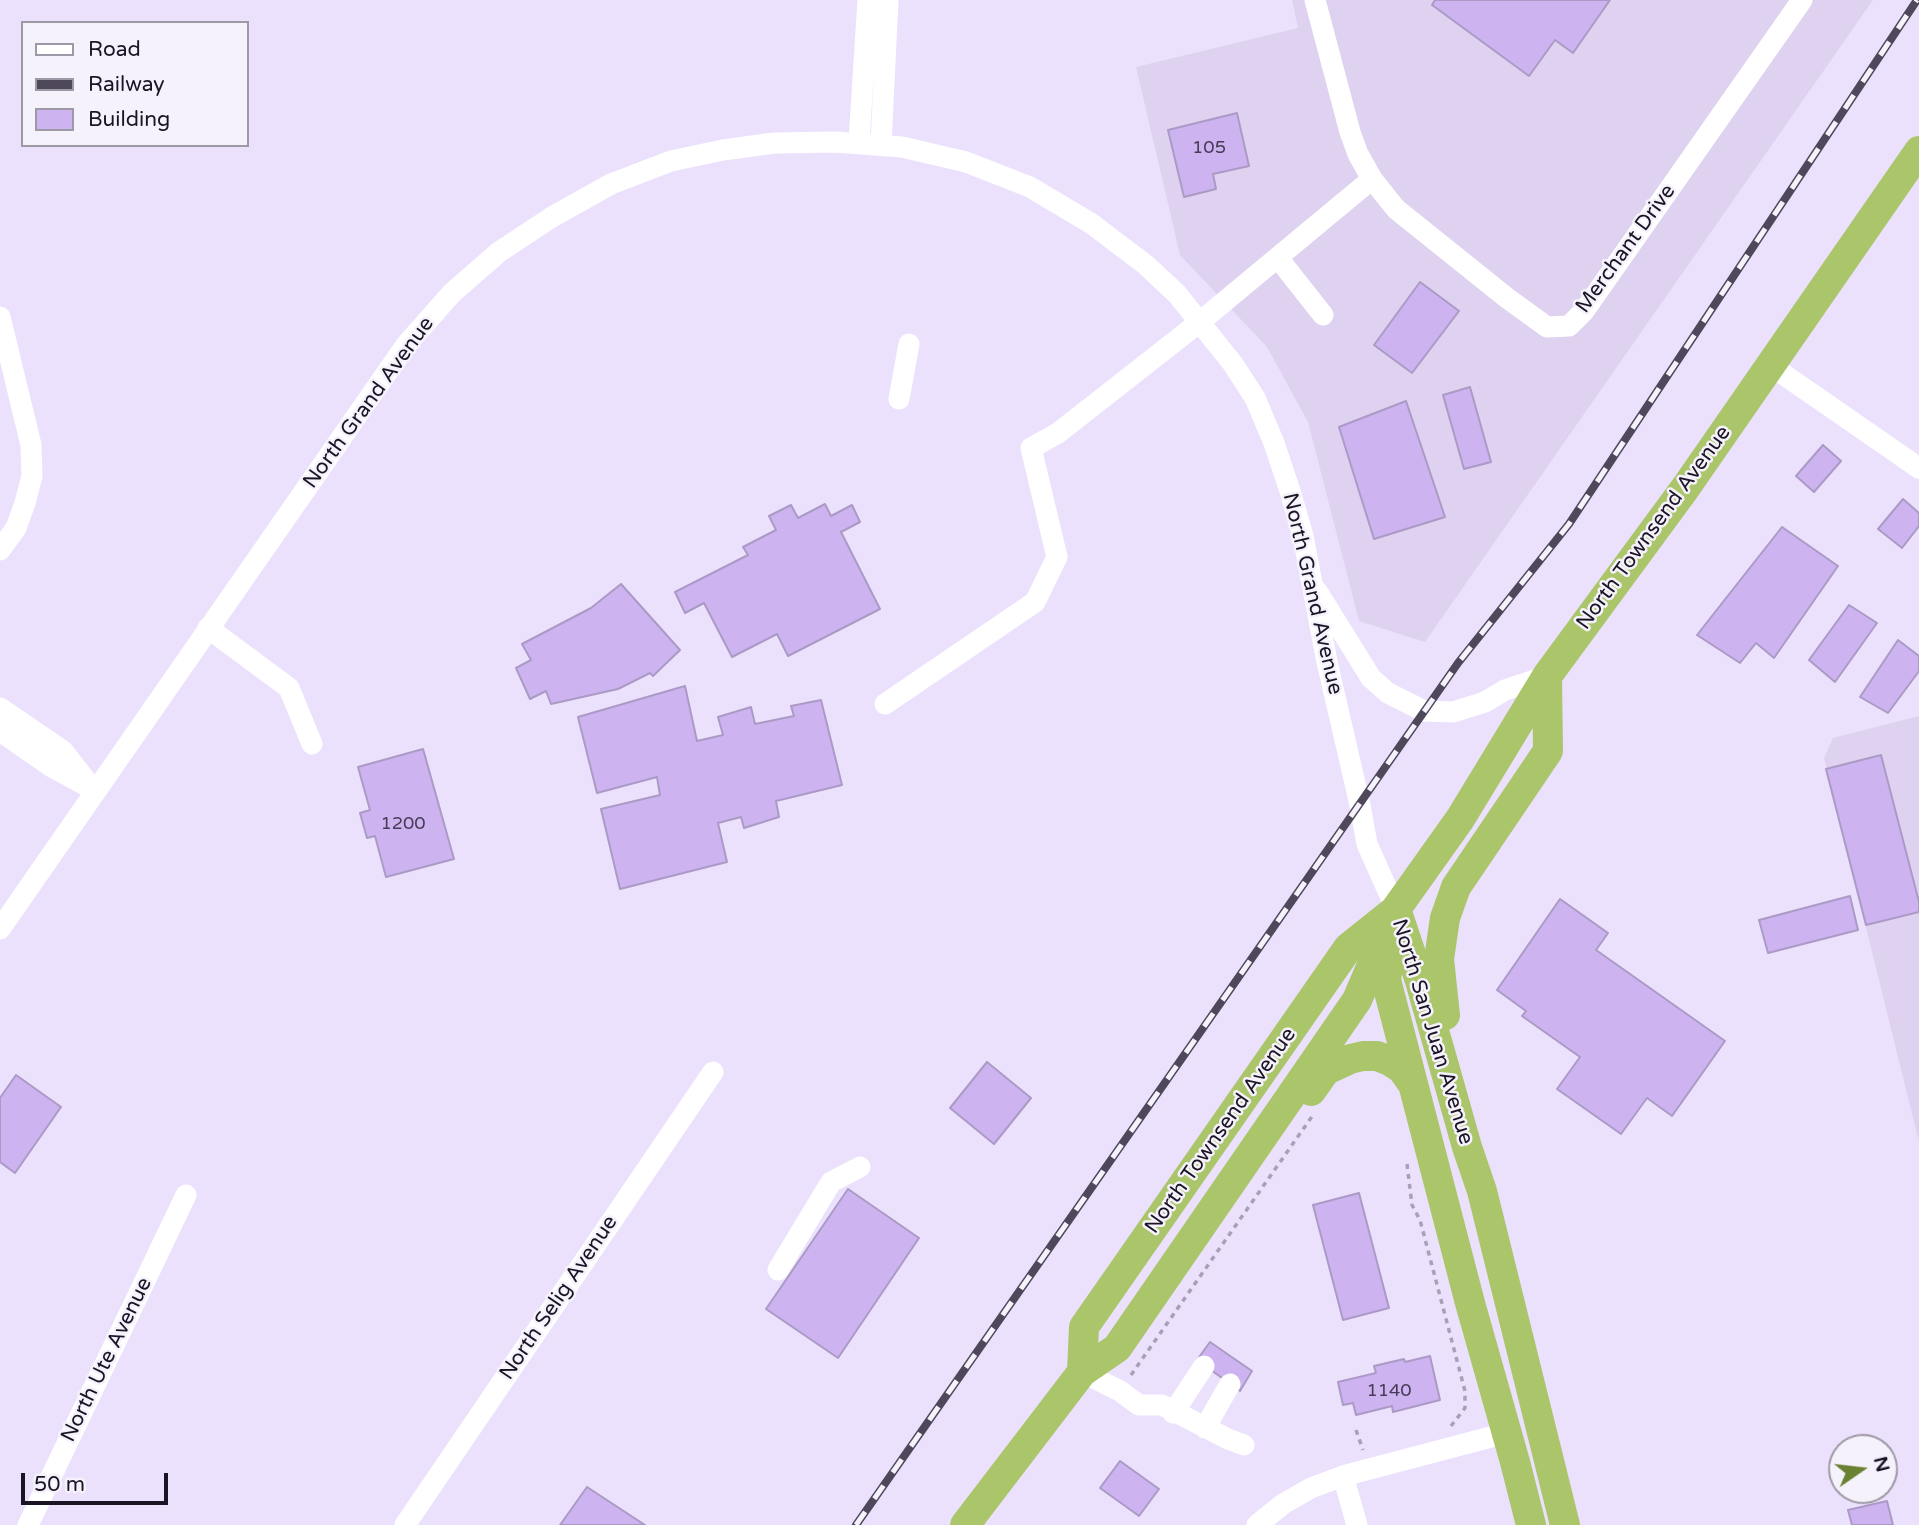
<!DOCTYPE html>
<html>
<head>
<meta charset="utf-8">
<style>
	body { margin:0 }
	#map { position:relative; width:1919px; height:1525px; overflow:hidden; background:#ece1fd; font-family:"Varela Round",sans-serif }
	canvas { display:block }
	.legend { position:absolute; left:21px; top:21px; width:228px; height:126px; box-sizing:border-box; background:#f6f2fc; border:2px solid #9e99a6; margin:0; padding:9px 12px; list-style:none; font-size:21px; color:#1a1424 }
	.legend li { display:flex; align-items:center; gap:14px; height:35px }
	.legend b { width:35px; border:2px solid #9e99a6 }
	.north { position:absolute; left:1828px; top:1434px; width:70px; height:70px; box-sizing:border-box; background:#f6f2fc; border:2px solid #9e99a6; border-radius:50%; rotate:76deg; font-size:19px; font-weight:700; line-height:28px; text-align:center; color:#1a1424 }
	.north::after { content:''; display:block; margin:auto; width:24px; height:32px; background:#6b8132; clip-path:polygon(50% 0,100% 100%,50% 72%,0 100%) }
	.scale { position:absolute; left:21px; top:1473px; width:147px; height:32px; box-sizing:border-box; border:4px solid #1a1424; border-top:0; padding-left:9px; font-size:21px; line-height:24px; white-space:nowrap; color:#1a1424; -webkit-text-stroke:5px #f6f2fc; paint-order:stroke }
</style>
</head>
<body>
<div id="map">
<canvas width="1919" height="1525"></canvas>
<ul class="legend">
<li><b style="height:9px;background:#fff"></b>Road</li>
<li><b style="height:9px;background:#4f485b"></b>Railway</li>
<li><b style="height:19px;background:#cdb4f1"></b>Building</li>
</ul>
<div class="north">N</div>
<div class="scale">50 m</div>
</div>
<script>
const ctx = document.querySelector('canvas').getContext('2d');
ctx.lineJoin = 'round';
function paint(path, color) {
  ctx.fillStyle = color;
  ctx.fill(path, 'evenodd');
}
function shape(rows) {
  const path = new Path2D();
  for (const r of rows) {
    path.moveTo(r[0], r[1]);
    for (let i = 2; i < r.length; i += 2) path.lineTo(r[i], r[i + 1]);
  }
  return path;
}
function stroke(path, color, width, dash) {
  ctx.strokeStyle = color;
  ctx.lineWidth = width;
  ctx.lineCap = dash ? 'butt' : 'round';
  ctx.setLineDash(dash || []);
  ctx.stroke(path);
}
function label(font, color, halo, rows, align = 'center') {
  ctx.font = font + ' "Varela Round",sans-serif';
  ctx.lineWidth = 5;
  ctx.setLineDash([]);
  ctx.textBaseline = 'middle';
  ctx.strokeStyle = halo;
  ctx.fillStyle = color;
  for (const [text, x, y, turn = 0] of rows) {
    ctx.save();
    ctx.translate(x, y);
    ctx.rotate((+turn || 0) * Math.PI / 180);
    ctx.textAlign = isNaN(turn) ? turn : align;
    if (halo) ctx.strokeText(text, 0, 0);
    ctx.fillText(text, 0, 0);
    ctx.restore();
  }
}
paint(shape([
	[1292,0,1873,0,1425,642,1359,621,1308,422,1267,347,1180,255,1136,67,1298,28],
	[1919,716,1919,1142,1824,758,1833,738]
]), '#ded2f0');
const building = shape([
	[1435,0,1610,0,1573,53,1555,40,1529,76,1432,5,1435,0],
	[1237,113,1249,166,1213,174,1216,189,1184,197,1168,130,1237,113],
	[1420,282,1459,311,1412,373,1374,345,1420,282],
	[1470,387,1491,462,1464,469,1443,395,1470,387],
	[1406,401,1445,517,1374,539,1339,427,1406,401],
	[1823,445,1841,461,1814,492,1796,476,1823,445],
	[1903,499,1919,513,1919,526,1902,548,1878,529,1903,499],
	[825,504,831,516,852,505,860,522,841,532,880,609,788,656,777,634,732,657,704,603,685,613,675,592,748,555,743,547,776,530,769,516,791,505,798,518,825,504],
	[1782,527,1838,566,1774,658,1756,643,1740,663,1697,635,1782,527],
	[621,584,680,650,653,676,650,673,618,689,551,704,546,691,530,699,516,668,531,660,522,644,591,608,621,584],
	[1849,605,1877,623,1835,682,1809,660,1849,605],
	[1898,640,1919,656,1919,671,1888,713,1860,697,1898,640],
	[685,686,697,741,723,735,718,717,751,707,755,724,794,716,791,706,821,700,842,785,776,801,779,817,744,828,741,817,718,823,727,862,620,889,601,809,660,795,657,777,597,793,578,717,685,686],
	[423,749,454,859,386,877,375,836,367,838,360,813,370,810,358,767,423,749],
	[1881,755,1919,902,1919,912,1866,925,1826,769,1881,755],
	[1850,896,1858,930,1768,953,1759,920,1850,896],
	[1560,899,1608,933,1596,950,1725,1041,1672,1116,1647,1098,1621,1134,1557,1089,1580,1057,1522,1016,1526,1011,1497,990,1560,899],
	[987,1062,1031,1098,994,1144,950,1108,987,1062],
	[16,1075,61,1107,15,1173,0,1162,0,1098,16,1075],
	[848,1189,919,1238,838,1358,766,1309,848,1189],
	[1359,1193,1389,1308,1343,1320,1313,1205,1359,1193],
	[1210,1342,1252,1371,1240,1391,1197,1360,1210,1342],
	[1430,1356,1440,1400,1393,1412,1392,1406,1356,1415,1353,1403,1343,1405,1338,1382,1376,1373,1374,1366,1404,1359,1405,1362,1430,1356],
	[1120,1461,1159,1489,1139,1516,1100,1488,1120,1461],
	[587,1487,645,1525,560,1525,587,1487],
	[1887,1501,1893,1525,1852,1525,1848,1510,1887,1501]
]);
paint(building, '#cdb4f1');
stroke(building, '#ab9ac5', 2);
stroke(shape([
	[1407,1164,1412,1205,1420,1220,1465,1391,1465,1408,1451,1426],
	[1131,1375,1313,1115],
	[1356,1430,1363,1450]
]), '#a9a0b8', 3.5, [5, 5]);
stroke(shape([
	[1315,0,1350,132,1358,154,1372,179,1396,209,1507,298,1547,327,1569,326,1584,311,1802,0],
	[859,142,868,0],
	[881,144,888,0],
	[1278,258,1323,315],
	[0,317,31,445,32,476,25,503,16,528,0,550],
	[1770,365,1919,468],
	[899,399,909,344],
	[1317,591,1371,678,1388,693,1424,711,1453,712,1485,702,1505,690,1547,676],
	[208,628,289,688,312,744],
	[885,704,1035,602,1057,557,1031,448,1058,433,1201,321,1372,179],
	[0,708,63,751,94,791],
	[0,731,52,767,87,786],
	[0,929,406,345,452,293,499,252,552,217,611,184,671,161,723,150,774,143,835,142,902,147,966,162,1030,187,1092,224,1146,265,1177,294,1233,364,1255,398,1274,443,1290,491,1303,536,1327,662,1360,805,1367,844,1396,909],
	[778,1270,831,1182,860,1167],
	[1082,1372,1120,1391,1139,1405,1162,1405,1228,1439,1244,1445],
	[1173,1413,1204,1366],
	[1205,1428,1230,1384],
	[1343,1476,1357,1525],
	[28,1525,186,1195],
	[405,1525,713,1072],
	[1257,1525,1283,1504,1311,1488,1343,1476,1506,1433]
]), '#fff', 21);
stroke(shape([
	[1396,909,1420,981,1467,1147,1482,1191,1565,1525],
	[1391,944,1386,980,1470,1303,1515,1462,1531,1525],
	[1445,1015,1439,959,1445,918,1456,887,1548,751,1547,676],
	[1311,1091,1326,1070,1350,1059,1363,1056,1377,1056,1390,1061,1402,1069,1412,1083],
	[1082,1372,1084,1327,1348,948,1393,912],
	[965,1525,1082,1372,1117,1348,1357,1000,1396,909,1460,819,1547,676,1686,487,1919,151]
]), '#abc56b', 30);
const rail = shape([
	[856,1525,1458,663,1569,524,1917,0]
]);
stroke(rail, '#4f485b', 8);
stroke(rail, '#f6f2fc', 5, [16]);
label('18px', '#473c57', null, [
	["105",1209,148],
	["1200",403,824],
	["1140",1389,1391]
]);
label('21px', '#1a1424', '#f6f2fc', [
	["Merchant Drive",1626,249,-54],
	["North Grand Avenue",369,403,-54],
	["North Townsend Avenue",1654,528,-54],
	["North Grand Avenue",1312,594,77],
	["North San Juan Avenue",1432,1032,73],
	["North Townsend Avenue",1221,1131,-55],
	["North Selig Avenue",559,1298,-56],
	["North Ute Avenue",107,1360,-64]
]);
</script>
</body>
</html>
